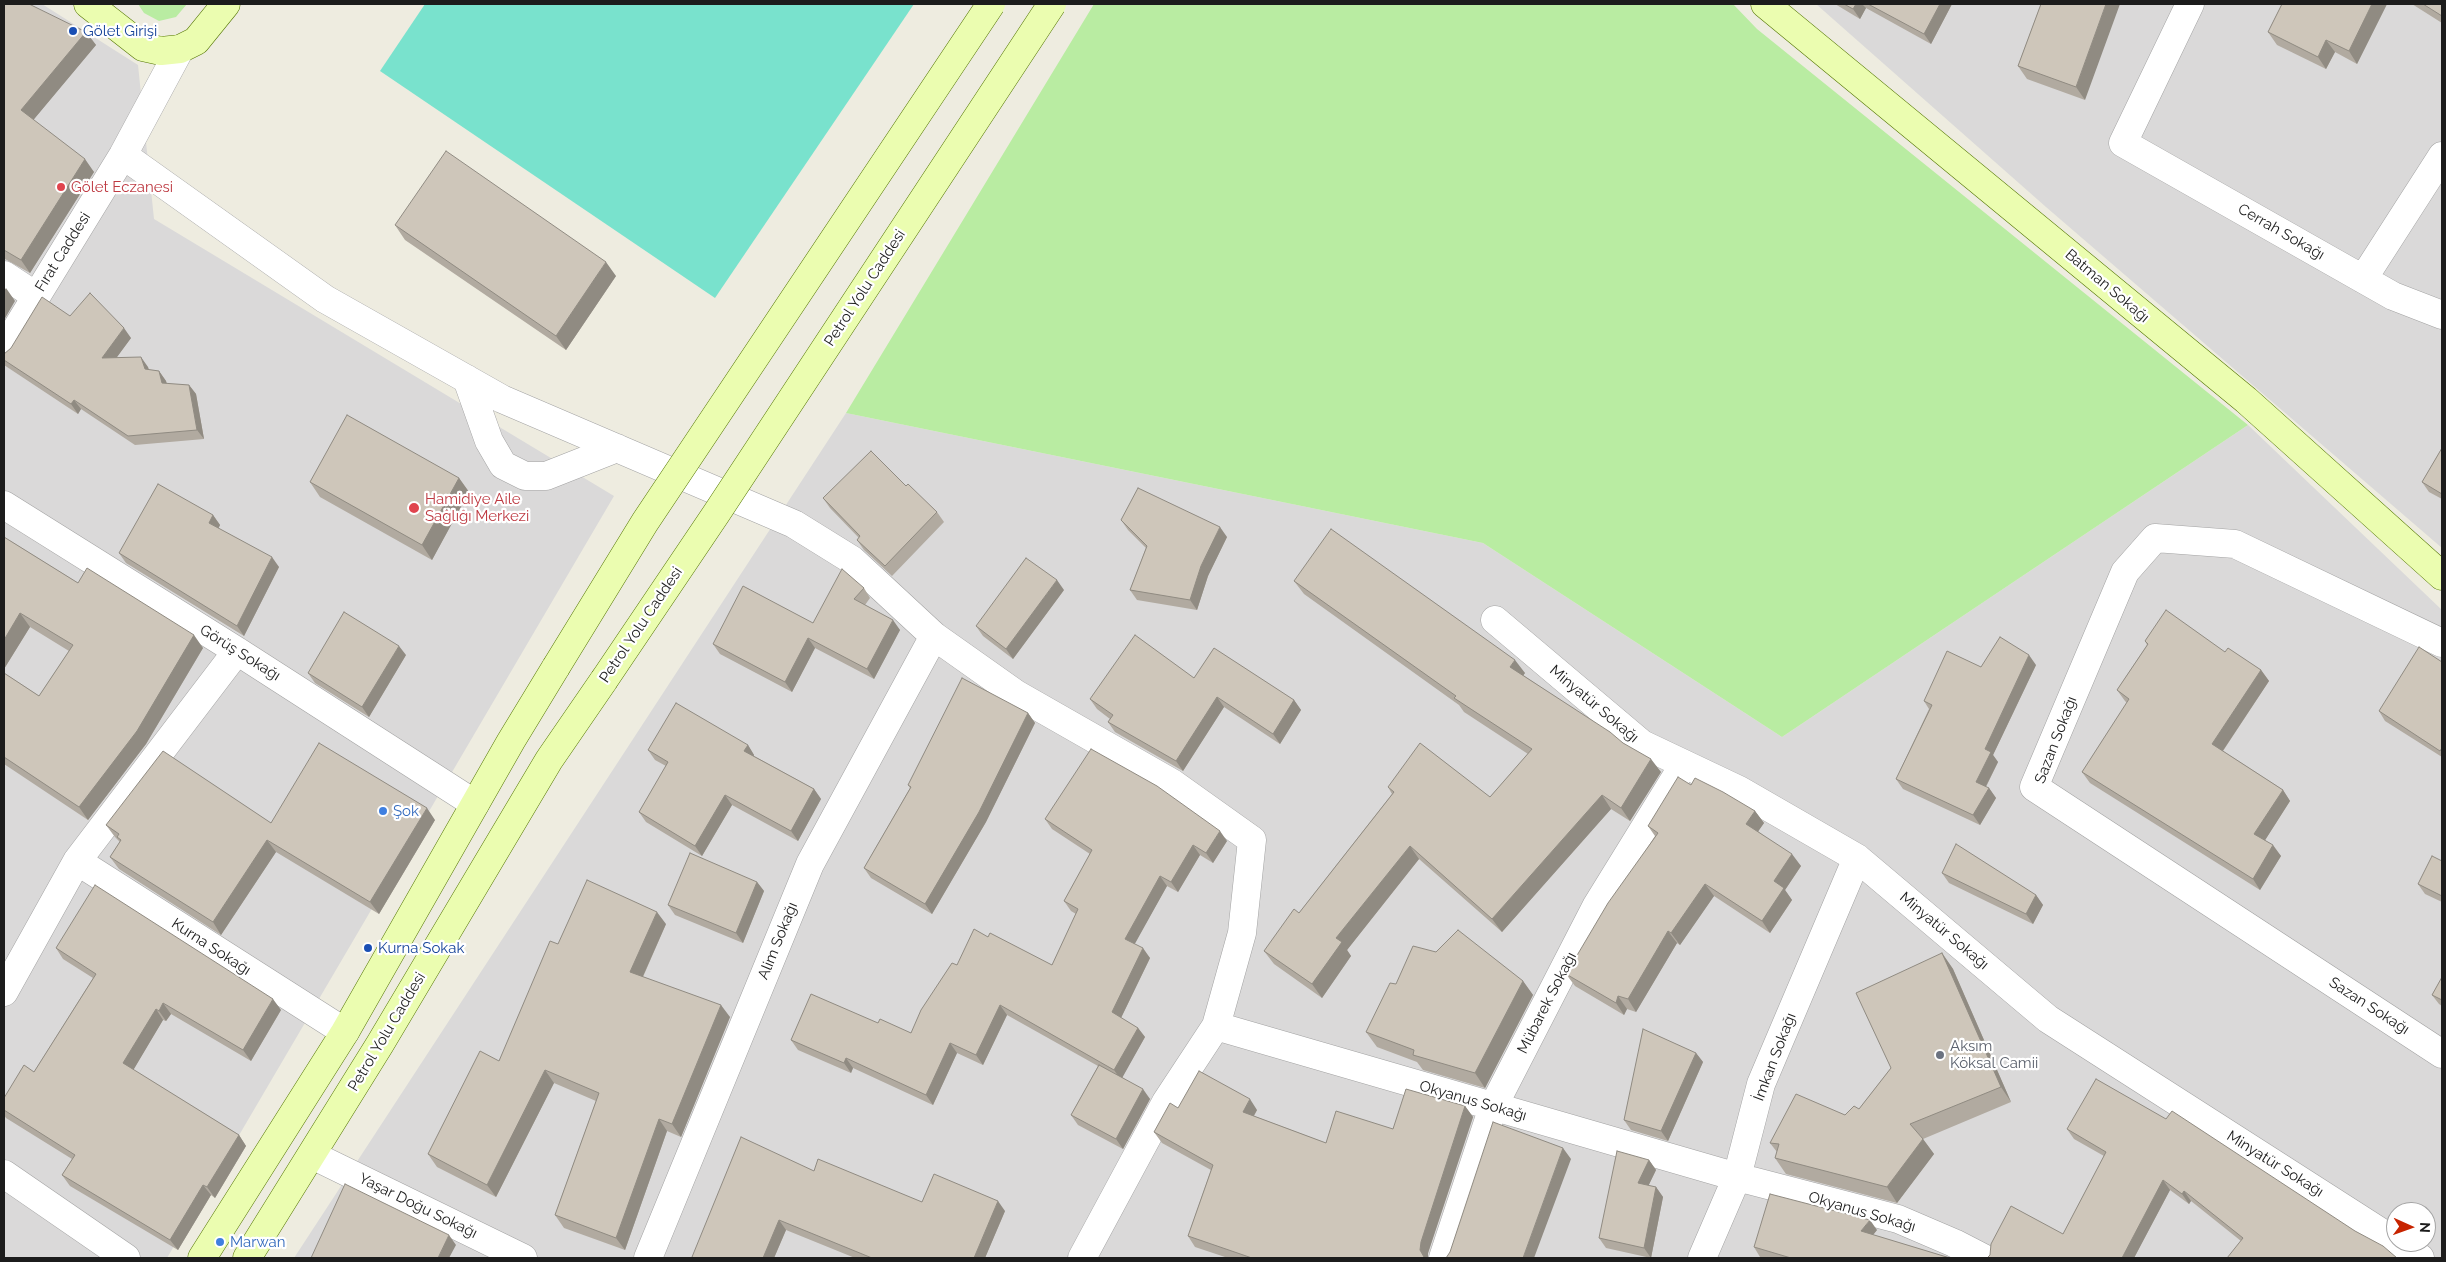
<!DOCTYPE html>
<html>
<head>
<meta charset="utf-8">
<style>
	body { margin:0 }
	#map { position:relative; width:2446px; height:1262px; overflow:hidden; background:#eeece0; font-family:Raleway,sans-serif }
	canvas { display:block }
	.frame { position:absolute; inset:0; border:5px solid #1c1c1c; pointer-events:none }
	.north { position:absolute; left:2386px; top:1202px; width:50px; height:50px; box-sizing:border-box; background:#fff; border:1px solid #a4a4a4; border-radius:50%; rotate:92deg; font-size:14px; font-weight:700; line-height:20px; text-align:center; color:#1c1c1c }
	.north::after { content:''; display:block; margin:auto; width:18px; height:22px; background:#c72400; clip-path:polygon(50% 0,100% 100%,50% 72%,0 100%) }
</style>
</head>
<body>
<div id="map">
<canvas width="2446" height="1262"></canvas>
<div class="frame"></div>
<div class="north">N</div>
</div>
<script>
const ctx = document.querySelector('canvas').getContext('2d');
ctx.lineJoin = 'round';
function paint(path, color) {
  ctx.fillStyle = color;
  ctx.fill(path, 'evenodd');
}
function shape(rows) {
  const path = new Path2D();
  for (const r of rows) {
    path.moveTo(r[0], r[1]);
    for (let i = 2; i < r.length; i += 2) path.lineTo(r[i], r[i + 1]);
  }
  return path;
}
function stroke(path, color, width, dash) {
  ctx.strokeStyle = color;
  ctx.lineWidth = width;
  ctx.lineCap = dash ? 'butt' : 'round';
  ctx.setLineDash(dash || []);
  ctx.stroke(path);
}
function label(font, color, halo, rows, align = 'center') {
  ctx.font = font + ' Raleway,sans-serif';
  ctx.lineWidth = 4.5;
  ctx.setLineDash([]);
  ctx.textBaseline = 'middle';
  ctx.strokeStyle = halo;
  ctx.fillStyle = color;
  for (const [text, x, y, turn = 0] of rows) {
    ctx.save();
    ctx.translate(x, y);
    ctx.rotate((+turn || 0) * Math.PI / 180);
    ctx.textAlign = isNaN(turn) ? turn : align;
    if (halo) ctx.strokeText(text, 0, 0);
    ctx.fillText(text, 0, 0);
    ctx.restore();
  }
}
paint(shape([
	[4,4,42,4,138,65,154,219,614,496,167,1258,4,1258],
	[1816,4,2442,4,2442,548,2046,207],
	[846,413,1483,543,1782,737,2248,425,2442,610,2442,1258,294,1258],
	[2396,1212,2426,1212,2426,1242,2396,1242]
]), '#dad9d9');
paint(shape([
	[138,4,187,4,176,17,159,21,144,13],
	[1094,4,1733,4,1757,29,2248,425,1782,737,1483,543,846,413]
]), '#b9eca2');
paint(shape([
	[425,4,914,4,715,298,380,71]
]), '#79e2cd');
const street = shape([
	[2190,4,2123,143,2393,296,2442,315],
	[123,155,325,299,502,399,794,524,852,560,934,636,1016,694,1172,783,1252,840,1242,933,1216,1026,1166,1102,1082,1258],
	[4,275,36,296],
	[2363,279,2442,156],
	[4,349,123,155,180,49],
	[467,379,489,441,503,465,525,476,546,476,617,448],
	[4,505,237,651,475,804],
	[1495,620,1642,744,1739,790,1857,858,2048,1019,2396,1242],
	[2442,643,2235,544,2155,538,2125,572,2034,787,2442,1054],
	[77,861,345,1032],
	[4,992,77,861,237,651],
	[1216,1026,1737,1177,1898,1219,1954,1243,1983,1258],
	[312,1155,523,1258],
	[4,1174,126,1258],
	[2397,1242,2420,1258],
	[648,1258,810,864,934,636],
	[1443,1258,1493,1107,1597,905,1684,764],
	[1702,1258,1737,1177,1761,1084,1857,858]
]);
const secondary = shape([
	[88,4,143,47,161,51,180,49,196,41,226,4],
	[1765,4,2246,400,2442,576],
	[202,1258,345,1032,511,741,556,667],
	[247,1258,380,1044,549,760,604,680]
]);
stroke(street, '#a3a3a3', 29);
stroke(secondary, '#537500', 29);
stroke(street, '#fff', 28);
stroke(secondary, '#ebfdb0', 28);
const secondaryBridge = shape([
	[556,667,645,522,991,4],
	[604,680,716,514,1052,4]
]);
stroke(secondaryBridge, '#537500', 29, []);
stroke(secondaryBridge, '#ebfdb0', 28);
paint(shape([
	[4,4,86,32,96,45,33,120,94,172,30,273,5,259,4,260],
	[1835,4,1952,4,1931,44,1866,8,1860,19],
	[2041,4,2085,100,2027,79,2018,66],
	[2282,4,2387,4,2357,64,2335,52,2326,69,2277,45,2268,32],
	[2412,4,2442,4,2442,23],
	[395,225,616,276,566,350,405,240],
	[70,316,131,338,116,358,148,367,149,370,159,371,166,381,167,384,189,385,196,394,204,439,135,445,81,409,78,414,4,365,4,354],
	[2442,448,2442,499,2429,492,2422,482],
	[459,478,469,492,432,560,320,497,310,482],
	[906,486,937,512,944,522,892,576,864,550,857,540,859,538,830,508,823,498],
	[213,515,220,525,218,529,279,567,244,636,126,563,119,553],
	[1121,520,1227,537,1208,576,1197,610,1137,600,1130,590,1146,548,1128,530],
	[4,537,78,583,203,648,146,744,88,820,4,764,4,673,39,696,69,651,30,627,4,669],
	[1294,581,1525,673,1523,675,1623,743,1661,772,1630,821,1611,809,1502,932,1419,859,1347,950,1351,956,1322,998,1274,964,1264,951,1299,913,1392,794,1388,787,1490,797,1528,754,1464,712,1459,705,1304,594],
	[864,588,870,598,865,605,900,630,874,679,815,648,792,692,720,654,713,644,813,623],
	[1064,590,1013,659,983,636,976,626],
	[2145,641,2225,652,2261,670,2269,681,2223,751,2283,790,2290,801,2265,840,2281,856,2260,890,2090,783,2082,772,2127,703,2125,701,2117,690,2147,645],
	[406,655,369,717,315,683,308,673],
	[2442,662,2442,757,2385,721,2379,711],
	[2036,665,1993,755,1998,762,1986,787,1989,788,1996,798,1980,825,1903,789,1896,779,1929,709,1924,701,1981,667],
	[1194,678,1294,700,1301,710,1280,744,1224,707,1183,771,1115,732,1108,722,1110,719,1097,709,1090,699],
	[1028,713,1035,723,986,822,932,914,871,878,864,868,910,788,908,785],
	[748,745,754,755,754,756,814,789,821,799,798,841,732,805,702,856,646,822,639,812,666,766,655,760,648,750],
	[1691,785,1755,811,1764,823,1758,831,1801,866,1785,890,1792,900,1770,933,1714,896,1680,945,1677,943,1636,1012,1627,1009,1624,1015,1575,986,1566,974,1655,836,1648,826],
	[1045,819,1227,841,1213,863,1200,855,1178,892,1167,886,1134,944,1150,958,1121,1018,1138,1028,1145,1037,1122,1077,1150,1099,1123,1149,1078,1125,1071,1115,1098,1066,1007,1015,983,1065,957,1053,933,1105,853,1068,851,1073,798,1050,791,1040,878,1023,911,1033,957,965,988,937,1052,965,1076,914,1071,911,1064,901,1090,854,1052,829],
	[435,820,379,914,276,852,221,935,119,869,110,857,120,842,115,837,106,825],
	[2442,861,2442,902,2425,894,2418,884],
	[1942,873,2036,895,2043,905,2033,924,1949,883],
	[757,882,764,891,743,943,675,915,668,905],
	[666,924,643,977,730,1017,681,1137,667,1131,625,1250,564,1228,555,1215,596,1101,554,1083,496,1197,437,1167,428,1154,499,1061,558,944],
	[56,948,281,1010,251,1061,171,1014,166,1021,163,1020,133,1070,239,1135,246,1146,215,1198,211,1195,178,1250,70,1186,62,1175,72,1159,6,1118,4,1115,4,1098,34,1072,93,978,63,959],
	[1942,953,1953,969,2011,1102,1923,1139,1934,1154,1897,1203,1786,1174,1775,1158,1777,1152,1770,1143,1845,1115,1859,1109,1891,1068],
	[2442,977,2442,1006,2439,1004,2432,995],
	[1523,981,1533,995,1485,1088,1423,1070,1417,1062,1377,1047,1366,1032,1396,984],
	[1696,1053,1703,1062,1668,1141,1631,1130,1624,1120],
	[1465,1106,1473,1117,1428,1253,1428,1258,1228,1258,1195,1247,1188,1236,1211,1170,1162,1143,1154,1132,1178,1108,1257,1110,1254,1116,1326,1143,1393,1129],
	[2067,1129,2355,1231,2241,1241,2191,1201,2189,1204,2170,1190,2134,1258,1987,1258,1990,1255,2063,1234,2104,1156,2074,1139],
	[1649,1160,1656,1170,1648,1186,1656,1187,1663,1197,1651,1258,1606,1248,1599,1238],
	[814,1171,922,1202,1005,1211,985,1258,855,1258,786,1230,774,1258,692,1258,692,1257],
	[1877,1230,1873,1235,1950,1258,1765,1258,1760,1257,1754,1247]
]), '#b1aaa0');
paint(shape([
	[1856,4,1862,4,1866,8,1860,19,1853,9],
	[1940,4,1952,4,1931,44,1924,34],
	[2106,4,2120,4,2085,100,2076,87],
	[2372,4,2387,4,2357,64,2349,51],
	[86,32,96,45,30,124,21,110],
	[2326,40,2335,52,2326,69,2318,57],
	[85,159,94,172,30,273,21,260],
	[606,262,616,276,566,350,556,336],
	[6,288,15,301,4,320,4,291],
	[124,328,131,338,109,368,102,358],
	[141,357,148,367,151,379,145,369],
	[159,371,166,381,169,393,162,383],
	[189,385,196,394,204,439,197,430],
	[74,400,81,409,78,414,71,404],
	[459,478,469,492,432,560,422,545],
	[213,515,220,525,216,533,209,523],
	[1220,527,1227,537,1208,576,1197,610,1190,600,1201,566],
	[272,557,279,567,244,636,237,626],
	[1057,580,1064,590,1013,659,1006,649],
	[20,613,30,627,4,669,4,640],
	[893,620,900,630,874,679,867,669],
	[194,635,203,648,146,744,88,820,79,807],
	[808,638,815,648,792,692,785,682],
	[399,646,406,655,369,717,362,707],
	[2029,655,2036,665,1993,755,1998,762,1983,792,1976,782,1985,749],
	[1515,660,1525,673,1520,680,1510,667],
	[2261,670,2269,681,2220,755,2212,744],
	[1217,697,1224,707,1183,771,1176,761],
	[1294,700,1301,710,1280,744,1273,734],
	[1028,713,1035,723,986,822,932,914,925,904],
	[748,745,754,755,751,761,744,751],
	[1651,759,1661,772,1630,821,1621,808],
	[1989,788,1996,798,1980,825,1973,815],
	[814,789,821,799,798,841,791,831],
	[2283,790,2290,801,2262,845,2254,834],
	[725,795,732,805,702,856,695,846],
	[1602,795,1611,809,1502,932,1492,919],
	[427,808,435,820,379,914,370,902],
	[1755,811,1764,823,1755,836,1746,824],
	[1220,831,1227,841,1213,863,1206,853],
	[267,840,276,852,221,935,213,922],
	[1193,845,1200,855,1178,892,1171,882],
	[2273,845,2281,856,2260,890,2253,879],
	[1410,846,1419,859,1347,950,1351,956,1322,998,1312,984,1336,938],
	[1792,854,1801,866,1785,890,1792,900,1770,933,1762,921,1774,881],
	[1160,876,1167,886,1132,949,1125,939],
	[757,882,764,891,743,943,736,933],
	[1705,884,1714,896,1680,945,1671,933],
	[2036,895,2043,905,2033,924,2026,914],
	[657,912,666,924,639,985,630,972],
	[1668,931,1677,943,1636,1012,1628,999],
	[1143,948,1150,958,1119,1022,1112,1012],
	[1942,953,1953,969,2011,1102,2001,1087],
	[1523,981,1533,995,1485,1088,1475,1073],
	[1618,996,1627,1009,1624,1015,1616,1003],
	[273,999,281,1010,251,1061,243,1050],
	[163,1003,171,1014,166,1021,159,1011],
	[721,1005,730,1017,681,1137,672,1124],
	[1000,1005,1007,1015,983,1065,976,1055],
	[156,1009,163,1020,131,1074,123,1063],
	[1138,1028,1145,1037,1121,1080,1114,1070],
	[950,1043,957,1053,933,1105,926,1095],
	[1696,1053,1703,1062,1668,1141,1661,1131],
	[846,1058,853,1068,851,1073,844,1063],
	[545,1070,554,1083,496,1197,487,1185],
	[1143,1089,1150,1099,1123,1149,1116,1139],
	[1250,1099,1257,1110,1250,1122,1243,1112],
	[1465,1106,1473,1117,1428,1253,1428,1258,1424,1258,1420,1250,1421,1242],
	[659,1119,667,1131,625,1250,616,1238],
	[239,1135,246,1146,215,1198,207,1187],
	[1923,1139,1934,1154,1897,1203,1887,1187],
	[1563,1148,1571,1159,1534,1258,1523,1258],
	[1649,1160,1656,1170,1645,1193,1638,1183],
	[2163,1180,2170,1190,2134,1258,2122,1258],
	[203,1185,211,1195,178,1250,170,1240],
	[1656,1187,1663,1197,1651,1258,1644,1248],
	[2184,1191,2191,1201,2189,1204,2182,1194],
	[998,1201,1005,1211,985,1258,974,1258],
	[779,1220,786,1230,774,1258,763,1258],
	[1870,1220,1877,1230,1868,1241,1861,1231],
	[449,1235,456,1245,449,1258,438,1258]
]), '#908b82');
const building = shape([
	[4,4,29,4,86,32,21,110,85,159,21,260,4,250,4,4],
	[1844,4,1856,4,1853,9,1844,4],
	[1868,4,1940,4,1924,34,1868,4],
	[2041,4,2106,4,2076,87,2018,66,2041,4],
	[2282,4,2372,4,2349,51,2326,40,2318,57,2268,32,2282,4],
	[2423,4,2442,4,2442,16,2423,4],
	[446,151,606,262,556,336,395,225,446,151],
	[90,293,124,328,102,358,141,357,145,369,159,371,162,383,189,385,197,430,128,436,74,400,71,404,4,360,4,354,11,348,42,297,70,316,90,293],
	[347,415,459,478,422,545,310,482,347,415],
	[2442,448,2442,494,2422,482,2442,448],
	[871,451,906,486,908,484,937,512,885,566,857,540,860,536,823,498,871,451],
	[158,484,213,515,209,523,272,557,237,626,119,553,158,484],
	[1138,488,1220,527,1201,566,1190,600,1130,590,1147,546,1121,520,1138,488],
	[1331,529,1515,660,1510,667,1610,732,1623,743,1651,759,1621,808,1602,795,1492,919,1410,846,1336,938,1342,942,1312,984,1264,951,1294,909,1299,913,1394,792,1388,787,1420,743,1490,797,1532,749,1454,698,1456,696,1294,581,1331,529],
	[4,537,78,583,87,568,194,635,137,731,79,807,4,757,4,673,39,696,73,645,20,613,4,640,4,537],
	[1026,558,1057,580,1006,649,976,626,1026,558],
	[842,569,864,588,854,599,893,620,867,669,808,638,785,682,713,644,743,586,813,623,842,569],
	[2166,610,2225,652,2228,648,2261,670,2212,744,2283,790,2254,834,2273,845,2253,879,2082,772,2129,699,2117,690,2148,644,2145,641,2166,610],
	[344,612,399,646,362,707,308,673,344,612],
	[1135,635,1194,678,1214,648,1294,700,1273,734,1217,697,1176,761,1108,722,1113,715,1090,699,1135,635],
	[2000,637,2029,655,1985,749,1991,752,1976,782,1989,788,1973,815,1896,779,1932,705,1924,701,1947,651,1981,667,2000,637],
	[2419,647,2442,662,2442,748,2440,751,2379,711,2419,647],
	[962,678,1028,713,979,812,925,904,864,868,911,787,908,785,962,678],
	[676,703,748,745,744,751,814,789,791,831,725,795,695,846,639,812,668,762,648,750,676,703],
	[319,743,427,808,370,902,267,840,213,922,110,857,121,840,117,837,119,834,106,825,163,751,271,823,319,743],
	[1091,749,1157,786,1220,831,1206,853,1193,845,1171,882,1160,876,1125,939,1143,948,1112,1012,1138,1028,1114,1070,1000,1005,976,1055,950,1043,926,1095,846,1058,844,1063,791,1040,811,994,878,1023,880,1019,911,1033,921,1010,952,963,957,965,974,929,988,937,990,933,1052,965,1078,909,1064,901,1092,850,1045,819,1091,749],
	[1678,777,1691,785,1695,778,1723,792,1755,811,1746,824,1792,854,1774,881,1784,888,1762,921,1705,884,1671,933,1668,931,1628,999,1618,996,1616,1003,1566,974,1608,903,1658,833,1648,826,1678,777],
	[1956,844,2036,895,2026,914,1942,873,1956,844],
	[690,853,757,882,736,933,668,905,690,853],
	[2432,856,2442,861,2442,896,2418,884,2432,856],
	[587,880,657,912,630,972,721,1005,672,1124,659,1119,616,1238,555,1215,599,1093,545,1070,487,1185,428,1154,480,1051,499,1061,550,941,558,944,587,880],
	[95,885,273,999,243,1050,163,1003,159,1011,156,1009,123,1063,239,1135,207,1187,203,1185,170,1240,62,1175,75,1155,4,1110,4,1098,24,1065,34,1072,96,974,56,948,95,885],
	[1458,930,1523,981,1475,1073,1413,1055,1414,1050,1366,1032,1390,983,1396,984,1413,946,1436,952,1458,930],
	[1942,953,2001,1087,1910,1124,1923,1139,1887,1187,1775,1158,1779,1144,1770,1143,1796,1094,1845,1115,1854,1106,1859,1109,1891,1068,1856,993,1942,953],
	[2442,977,2442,1000,2432,995,2442,977],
	[1643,1029,1696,1053,1661,1131,1624,1120,1643,1029],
	[1099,1065,1143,1089,1116,1139,1071,1115,1099,1065],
	[1199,1071,1250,1099,1243,1112,1326,1143,1336,1111,1393,1129,1406,1089,1465,1106,1421,1242,1420,1250,1424,1257,1425,1258,1252,1258,1188,1236,1213,1165,1154,1132,1170,1103,1178,1108,1199,1071],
	[2096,1079,2166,1119,2172,1111,2355,1231,2383,1246,2397,1258,2227,1258,2243,1238,2184,1191,2182,1194,2163,1180,2122,1258,1987,1258,1990,1255,1991,1244,2011,1206,2063,1234,2106,1152,2067,1129,2096,1079],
	[1493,1122,1563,1148,1523,1258,1524,1258,1446,1258,1450,1252,1493,1122],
	[741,1137,814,1171,818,1159,922,1202,934,1174,998,1201,974,1258,872,1258,779,1220,763,1258,694,1258,692,1257,741,1137],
	[1617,1151,1649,1160,1638,1183,1656,1187,1644,1248,1599,1238,1617,1151],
	[345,1184,449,1235,438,1258,311,1258,345,1184],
	[1770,1194,1870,1220,1861,1231,1950,1258,1791,1258,1754,1247,1770,1194]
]);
paint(building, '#cec6ba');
stroke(building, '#908b82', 1);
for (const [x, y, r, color] of [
	[73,31,5,"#1a4fb4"],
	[61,187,5,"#e0444e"],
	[414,508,6,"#e0444e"],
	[383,811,5,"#3f7fe0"],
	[368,948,5,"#1a4fb4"],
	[1940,1055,5,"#6b7280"],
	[220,1242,5,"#3f7fe0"]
]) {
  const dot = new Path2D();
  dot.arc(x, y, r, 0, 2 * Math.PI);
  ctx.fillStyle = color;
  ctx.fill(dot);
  stroke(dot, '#fff', 2);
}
label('15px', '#164399', '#fff', [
	["Gölet Girişi",83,31],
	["Kurna Sokak",378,948]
], 'left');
label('15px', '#be3a42', '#fff', [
	["Gölet Eczanesi",71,187],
	["Hamidiye Aile",425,499],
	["Sağlığı Merkezi",425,516]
], 'left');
label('15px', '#1c1c1c', '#fff', [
	["Cerrah Sokağı",2281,232,30],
	["Fırat Caddesi",63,252,-58],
	["Batman Sokağı",2107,286,40],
	["Petrol Yolu Caddesi",865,288,-57],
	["Petrol Yolu Caddesi",641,625,-56],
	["Görüş Sokağı",240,653,32],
	["Minyatür Sokağı",1594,704,40],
	["Sazan Sokağı",2056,740,-69],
	["Minyatür Sokağı",1944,931,40],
	["Alim Sokağı",778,941,-68],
	["Kurna Sokağı",211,947,33],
	["Mübarek Sokağı",1547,1003,-63],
	["Sazan Sokağı",2369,1006,33],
	["Petrol Yolu Caddesi",387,1032,-59],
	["İmkan Sokağı",1775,1057,-69],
	["Okyanus Sokağı",1473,1101,16],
	["Minyatür Sokağı",2275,1164,32],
	["Yaşar Doğu Sokağı",418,1206,26],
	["Okyanus Sokağı",1862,1212,16]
]);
label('15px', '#366cbe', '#fff', [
	["Şok",393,811],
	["Marwan",230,1242]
], 'left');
label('15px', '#5b616d', '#fff', [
	["Aksım",1950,1046],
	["Köksal Camii",1950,1063]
], 'left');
</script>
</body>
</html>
